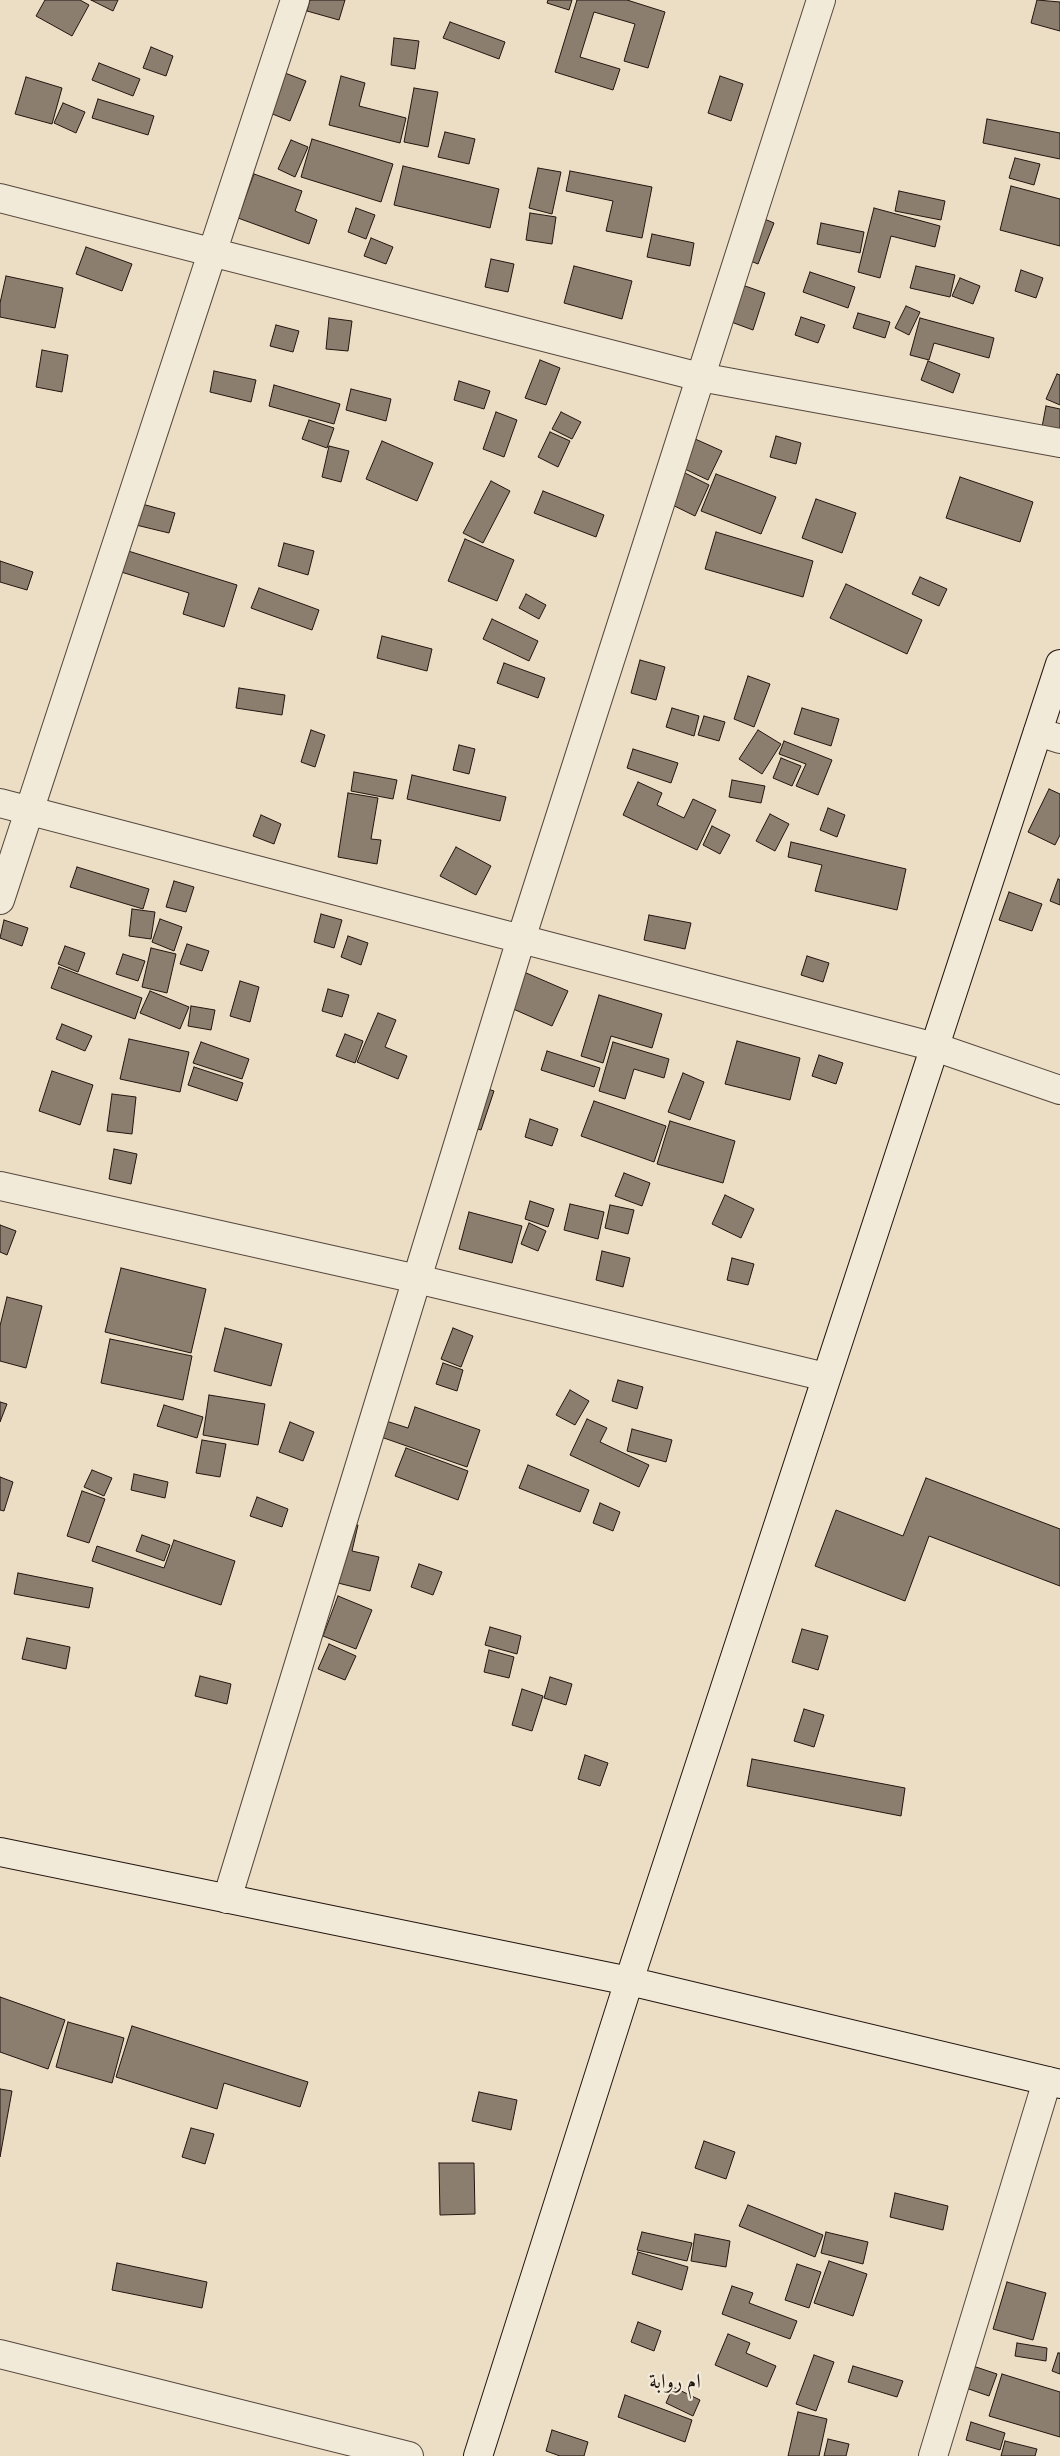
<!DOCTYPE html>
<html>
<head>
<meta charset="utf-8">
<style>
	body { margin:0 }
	canvas { display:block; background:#ebdec4 }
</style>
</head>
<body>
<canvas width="1060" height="2456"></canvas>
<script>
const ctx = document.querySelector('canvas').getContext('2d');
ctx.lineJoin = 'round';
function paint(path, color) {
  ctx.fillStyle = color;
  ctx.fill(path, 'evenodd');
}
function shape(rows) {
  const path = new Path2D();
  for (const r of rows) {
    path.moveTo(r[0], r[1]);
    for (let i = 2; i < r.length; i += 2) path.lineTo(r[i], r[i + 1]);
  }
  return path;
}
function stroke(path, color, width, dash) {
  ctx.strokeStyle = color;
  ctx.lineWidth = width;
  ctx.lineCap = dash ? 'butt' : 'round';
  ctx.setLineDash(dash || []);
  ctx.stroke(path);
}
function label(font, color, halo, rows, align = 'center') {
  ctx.font = font + ' "Sorts Mill Goudy",Amiri,serif';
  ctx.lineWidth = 4.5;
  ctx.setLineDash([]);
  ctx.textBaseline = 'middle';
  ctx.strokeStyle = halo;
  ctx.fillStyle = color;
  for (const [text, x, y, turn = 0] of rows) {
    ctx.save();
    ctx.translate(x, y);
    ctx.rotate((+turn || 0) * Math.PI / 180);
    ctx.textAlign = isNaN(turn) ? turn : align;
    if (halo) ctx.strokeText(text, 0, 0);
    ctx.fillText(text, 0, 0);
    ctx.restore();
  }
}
const building = shape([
	[45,0,80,0,89,5,72,36,36,16,45,0],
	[91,0,118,0,113,11,91,0],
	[310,0,345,0,339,20,307,11,310,0],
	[548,0,572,0,569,10,547,3,548,0],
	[577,0,627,0,665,12,648,68,624,61,635,24,594,12,580,57,620,69,613,90,555,72,577,0],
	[1037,0,1060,2,1060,31,1031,23,1037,0],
	[450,22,505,42,499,59,443,38,450,22],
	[394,38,419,41,415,69,391,65,394,38],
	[151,47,173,56,166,76,143,68,151,47],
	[99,63,140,79,133,96,92,80,99,63],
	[285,73,306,81,290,121,270,113,285,73],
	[341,76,365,83,359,106,406,118,400,143,329,125,341,76],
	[720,76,743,84,731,121,708,113,720,76],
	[26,77,62,88,52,124,15,114,26,77],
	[414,88,438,92,428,147,404,142,414,88],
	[98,99,154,116,148,135,92,118,98,99],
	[63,103,85,112,76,133,54,123,63,103],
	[987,119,1060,133,1060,159,983,143,987,119],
	[445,132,475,139,469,164,438,157,445,132],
	[312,139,393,164,381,202,301,177,312,139],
	[291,140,308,147,295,177,278,169,291,140],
	[1015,158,1040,164,1034,185,1009,178,1015,158],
	[403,166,499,189,490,228,394,205,403,166],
	[538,168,561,172,552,214,529,208,538,168],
	[570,171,652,187,642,238,606,231,613,201,566,191,570,171],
	[254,174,302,191,295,211,317,220,309,244,238,218,254,174],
	[1011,186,1060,199,1060,246,1000,230,1011,186],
	[899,191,945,201,941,220,895,211,899,191],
	[356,208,375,215,366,239,348,232,356,208],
	[874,208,940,226,935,247,891,236,880,278,858,272,874,208],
	[530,213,556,217,552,244,526,240,530,213],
	[750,213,774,223,758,264,733,254,750,213],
	[821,223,864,232,860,253,817,244,821,223],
	[652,234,694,243,690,266,647,257,652,234],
	[371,238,393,247,386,264,364,256,371,238],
	[86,247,132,264,122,291,76,274,86,247],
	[491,259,514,264,508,292,485,287,491,259],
	[574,266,632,281,622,319,564,303,574,266],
	[916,266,955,275,950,297,910,288,916,266],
	[1021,270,1043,278,1036,298,1015,291,1021,270],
	[810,272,855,287,848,308,803,292,810,272],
	[6,276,63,288,55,328,0,317,0,303,6,276],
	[960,278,980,286,973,304,952,296,960,278],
	[728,280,765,293,753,330,715,316,728,280],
	[906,306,920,312,909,335,895,328,906,306],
	[858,313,890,322,885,338,853,328,858,313],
	[801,317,825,325,818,343,795,335,801,317],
	[329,318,352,321,348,351,326,349,329,318],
	[920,318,994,338,989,358,934,343,929,360,910,355,920,318],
	[276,325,299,331,293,352,270,346,276,325],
	[42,350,68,355,62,392,36,387,42,350],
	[540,360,560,368,546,405,525,398,540,360],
	[928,361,960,374,953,393,921,380,928,361],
	[214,371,256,380,251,402,210,392,214,371],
	[1057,374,1060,375,1060,405,1046,399,1057,374],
	[459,381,490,391,484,409,454,400,459,381],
	[274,385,340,404,334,424,269,406,274,385],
	[351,389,391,399,386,421,346,410,351,389],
	[1046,406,1060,409,1060,432,1042,427,1046,406],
	[496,412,517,420,504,457,483,449,496,412],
	[561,412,581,422,572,439,552,429,561,412],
	[309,420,334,428,327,448,302,439,309,420],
	[550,432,570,441,558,467,538,457,550,432],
	[684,434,722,451,708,480,670,462,684,434],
	[776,436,801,443,796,464,770,457,776,436],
	[382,441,433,463,417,501,366,479,382,441],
	[329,446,349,451,341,482,322,477,329,446],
	[671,466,709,485,695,516,656,497,671,466],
	[716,474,776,497,761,534,701,511,716,474],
	[960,477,1033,502,1020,542,946,518,960,477],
	[491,481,510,491,483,543,463,533,491,481],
	[543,491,604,515,596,537,534,513,543,491],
	[816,499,856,513,842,553,802,538,816,499],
	[142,504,175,513,169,533,136,525,142,504],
	[716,532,813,561,803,597,705,569,716,532],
	[465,539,514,560,497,601,448,581,465,539],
	[284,543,314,551,308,575,278,566,284,543],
	[125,550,237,585,224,627,183,614,189,593,118,571,125,550],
	[0,561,33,572,27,590,0,582,0,561],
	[920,577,947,589,939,606,912,594,920,577],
	[846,584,922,620,907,654,830,618,846,584],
	[259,588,319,610,312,630,251,608,259,588],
	[526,594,546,605,539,619,519,608,526,594],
	[492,619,538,641,529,661,483,639,492,619],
	[382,636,432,649,427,671,377,658,382,636],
	[640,660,665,667,656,700,631,693,640,660],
	[504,663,545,678,538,698,497,683,504,663],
	[748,676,770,684,754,727,734,719,748,676],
	[239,688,285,695,282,715,236,708,239,688],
	[672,708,699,716,694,736,666,727,672,708],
	[802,708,839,719,831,746,794,734,802,708],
	[704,716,725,722,719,741,698,735,704,716],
	[311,730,325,735,315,767,301,762,311,730],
	[758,730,781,744,762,774,739,759,758,730],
	[784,741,832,760,818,795,796,786,806,764,779,754,784,741],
	[459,745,475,749,469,774,453,770,459,745],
	[633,749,678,763,671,783,627,768,633,749],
	[781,758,801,766,792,786,773,778,781,758],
	[354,772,397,780,393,799,351,791,354,772],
	[412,775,506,797,500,821,407,799,412,775],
	[732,780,765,786,761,803,729,797,732,780],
	[638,782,662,793,657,805,684,818,693,799,716,810,697,850,623,815,638,782],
	[1049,789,1060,794,1060,835,1055,845,1028,832,1049,789],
	[348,793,378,798,371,839,381,840,377,864,338,857,348,793],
	[828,808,845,815,837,837,820,830,828,808],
	[770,814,789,824,775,851,756,841,770,814],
	[261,815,281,824,274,844,253,836,261,815],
	[712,826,730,835,720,854,703,845,712,826],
	[791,842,906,869,897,910,815,891,822,865,788,857,791,842],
	[456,847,491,866,476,895,440,876,456,847],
	[77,867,149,889,143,909,70,887,77,867],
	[1058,879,1060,880,1060,905,1050,901,1058,879],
	[174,881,194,887,186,912,166,907,174,881],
	[1009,892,1042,904,1032,931,999,920,1009,892],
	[132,909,155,912,151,939,129,936,132,909],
	[321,914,342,920,334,948,314,942,321,914],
	[649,915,691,923,685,949,644,940,649,915],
	[160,919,182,927,174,951,152,942,160,919],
	[4,920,28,928,22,946,0,938,4,920],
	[348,936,368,943,361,965,341,957,348,936],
	[187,944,209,951,202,971,180,964,187,944],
	[65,946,85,953,78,972,58,964,65,946],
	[151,948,176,954,167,993,142,987,151,948],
	[123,954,145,961,138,981,116,974,123,954],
	[807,956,829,963,823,982,801,975,807,956],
	[510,966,568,991,552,1026,495,1001,510,966],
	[59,967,142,998,135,1019,51,988,59,967],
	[240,981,259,987,250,1022,230,1016,240,981],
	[328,989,349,995,342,1017,322,1011,328,989],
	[150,991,189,1007,180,1029,140,1013,150,991],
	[599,995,662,1014,652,1048,611,1036,603,1063,581,1056,599,995],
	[191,1006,215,1010,211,1030,188,1026,191,1006],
	[378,1013,396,1020,385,1047,407,1056,398,1079,357,1062,378,1013],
	[62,1024,92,1036,85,1051,56,1039,62,1024],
	[345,1034,363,1041,355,1063,336,1056,345,1034],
	[129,1039,189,1052,180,1092,120,1079,129,1039],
	[737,1041,800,1058,790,1100,725,1084,737,1041],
	[201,1042,249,1059,242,1079,193,1063,201,1042],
	[613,1042,669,1059,664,1078,634,1069,625,1099,599,1091,613,1042],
	[547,1051,600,1068,594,1087,541,1070,547,1051],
	[819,1055,843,1063,836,1084,812,1076,819,1055],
	[194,1067,243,1083,237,1101,188,1085,194,1067],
	[52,1071,93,1085,80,1125,39,1111,52,1071],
	[683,1073,704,1082,690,1120,668,1112,683,1073],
	[470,1083,494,1091,481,1130,457,1123,470,1083],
	[112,1094,136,1097,132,1134,107,1131,112,1094],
	[594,1101,666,1126,654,1162,581,1136,594,1101],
	[530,1119,558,1129,552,1146,525,1137,530,1119],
	[670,1121,735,1141,723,1183,657,1164,670,1121],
	[114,1149,137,1154,131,1184,109,1179,114,1149],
	[624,1173,650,1183,642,1206,615,1196,624,1173],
	[725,1195,754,1209,741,1238,712,1224,725,1195],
	[530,1201,554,1209,548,1227,525,1219,530,1201],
	[570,1204,604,1212,598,1239,564,1230,570,1204],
	[610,1205,634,1210,628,1234,605,1228,610,1205],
	[469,1212,522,1226,512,1263,459,1249,469,1212],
	[529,1223,546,1231,538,1251,521,1244,529,1223],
	[0,1225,16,1231,7,1255,0,1252,0,1225],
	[602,1251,630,1258,623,1287,596,1280,602,1251],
	[732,1258,754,1264,748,1285,727,1280,732,1258],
	[121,1268,206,1289,191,1353,105,1332,121,1268],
	[7,1297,42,1306,26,1368,0,1361,0,1326,7,1297],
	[225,1328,282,1344,271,1386,214,1371,225,1328],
	[453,1328,473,1336,461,1367,441,1359,453,1328],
	[110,1339,192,1356,183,1400,101,1383,110,1339],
	[443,1363,463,1370,457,1391,436,1384,443,1363],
	[618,1380,643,1387,637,1409,612,1401,618,1380],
	[570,1390,589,1401,575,1425,556,1415,570,1390],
	[209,1395,265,1404,258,1445,203,1435,209,1395],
	[0,1402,7,1404,0,1422,0,1402],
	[164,1405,203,1417,197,1438,157,1426,164,1405],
	[415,1407,480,1430,467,1467,381,1437,386,1421,408,1428,415,1407],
	[587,1419,607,1428,600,1442,649,1465,639,1487,570,1455,587,1419],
	[290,1422,314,1432,303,1461,279,1452,290,1422],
	[632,1429,672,1440,666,1462,627,1451,632,1429],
	[202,1440,226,1444,220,1477,196,1473,202,1440],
	[406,1448,468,1471,458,1500,395,1476,406,1448],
	[528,1465,589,1490,580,1512,519,1488,528,1465],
	[92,1470,112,1478,104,1496,84,1487,92,1470],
	[134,1474,168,1482,165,1498,131,1490,134,1474],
	[0,1477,13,1482,4,1511,0,1510,0,1477],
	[926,1478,1060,1529,1060,1586,929,1536,905,1601,815,1566,836,1510,903,1536,926,1478],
	[82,1491,105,1499,89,1543,67,1536,82,1491],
	[257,1497,288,1509,282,1527,250,1516,257,1497],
	[600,1503,620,1512,613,1531,593,1523,600,1503],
	[332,1519,358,1525,352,1551,379,1557,370,1591,338,1583,331,1608,310,1602,332,1519],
	[142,1535,170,1545,164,1561,136,1551,142,1535],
	[174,1540,235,1561,221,1605,92,1561,97,1546,164,1568,174,1540],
	[419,1564,442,1572,433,1595,411,1587,419,1564],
	[18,1573,93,1588,89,1608,14,1594,18,1573],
	[338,1596,372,1610,356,1649,323,1636,338,1596],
	[490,1627,521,1636,517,1654,485,1645,490,1627],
	[802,1629,828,1636,818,1670,792,1662,802,1629],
	[27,1638,70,1647,66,1669,22,1659,27,1638],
	[329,1644,356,1656,345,1680,318,1669,329,1644],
	[489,1650,514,1657,509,1678,484,1672,489,1650],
	[200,1676,231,1684,227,1704,195,1696,200,1676],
	[550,1677,572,1684,566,1705,544,1698,550,1677],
	[522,1689,543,1696,532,1731,512,1725,522,1689],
	[804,1709,824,1715,814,1747,794,1741,804,1709],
	[585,1755,608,1763,600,1786,578,1779,585,1755],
	[752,1759,905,1788,901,1816,747,1786,752,1759],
	[0,1997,65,2020,48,2069,0,2052,0,1997],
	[68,2022,124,2038,112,2083,56,2067,68,2022],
	[132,2026,308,2082,300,2107,224,2083,217,2109,116,2077,132,2026],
	[0,2089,12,2091,0,2157,0,2089],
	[479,2092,517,2100,511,2130,472,2121,479,2092],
	[191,2128,214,2134,205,2164,182,2157,191,2128],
	[704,2141,735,2152,726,2179,695,2168,704,2141],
	[439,2163,474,2163,475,2214,440,2215,439,2163],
	[895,2193,948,2206,943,2230,890,2217,895,2193],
	[748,2205,823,2235,815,2257,739,2226,748,2205],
	[642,2232,692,2243,687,2261,637,2250,642,2232],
	[826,2232,868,2242,863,2264,821,2253,826,2232],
	[695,2234,730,2241,726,2267,691,2261,695,2234],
	[638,2252,688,2267,682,2290,632,2274,638,2252],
	[829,2261,867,2274,853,2316,814,2303,829,2261],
	[117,2263,207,2282,202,2308,112,2290,117,2263],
	[797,2264,821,2272,809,2308,785,2300,797,2264],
	[1007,2282,1046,2293,1033,2340,993,2329,1007,2282],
	[732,2286,753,2293,749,2303,797,2321,790,2339,722,2314,732,2286],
	[638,2322,661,2331,654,2351,631,2342,638,2322],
	[728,2334,750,2343,746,2353,776,2366,767,2387,715,2365,728,2334],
	[1017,2343,1047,2348,1046,2361,1015,2356,1017,2343],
	[1058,2353,1060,2353,1060,2374,1052,2371,1058,2353],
	[814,2355,834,2362,816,2411,796,2404,814,2355],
	[970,2365,997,2374,989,2396,963,2387,970,2365],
	[853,2366,903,2381,897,2397,848,2382,853,2366],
	[1002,2374,1060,2392,1060,2437,989,2416,1002,2374],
	[673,2387,700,2400,693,2416,666,2403,673,2387],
	[625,2395,692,2420,685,2442,618,2417,625,2395],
	[798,2412,827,2419,819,2456,788,2456,798,2412],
	[971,2422,1005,2433,1000,2450,966,2440,971,2422],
	[552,2430,588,2442,584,2456,560,2456,546,2451,552,2430],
	[828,2439,849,2444,846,2456,824,2456,828,2439],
	[1005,2441,1037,2449,1035,2456,1001,2456,1005,2441]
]);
paint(building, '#8b7e6e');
stroke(building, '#241510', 1);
const street = shape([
	[0,198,700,377,1060,443],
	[1038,732,1060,739],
	[0,803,935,1047,1060,1090],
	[0,900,295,0],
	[0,1186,417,1279,826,1377],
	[227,1899,521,939,821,0],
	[0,2354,409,2456],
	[933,2456,1047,2081]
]);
const secondary = shape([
	[0,1852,629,1981,1060,2084],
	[478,2456,629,1981,1060,664]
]);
stroke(street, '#56473d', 30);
stroke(secondary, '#241510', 30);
stroke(street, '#f2ead9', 28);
stroke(secondary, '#f2ead9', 28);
label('21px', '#241510', '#f2ead9', [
	["ام روابة",675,2384]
]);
</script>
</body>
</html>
